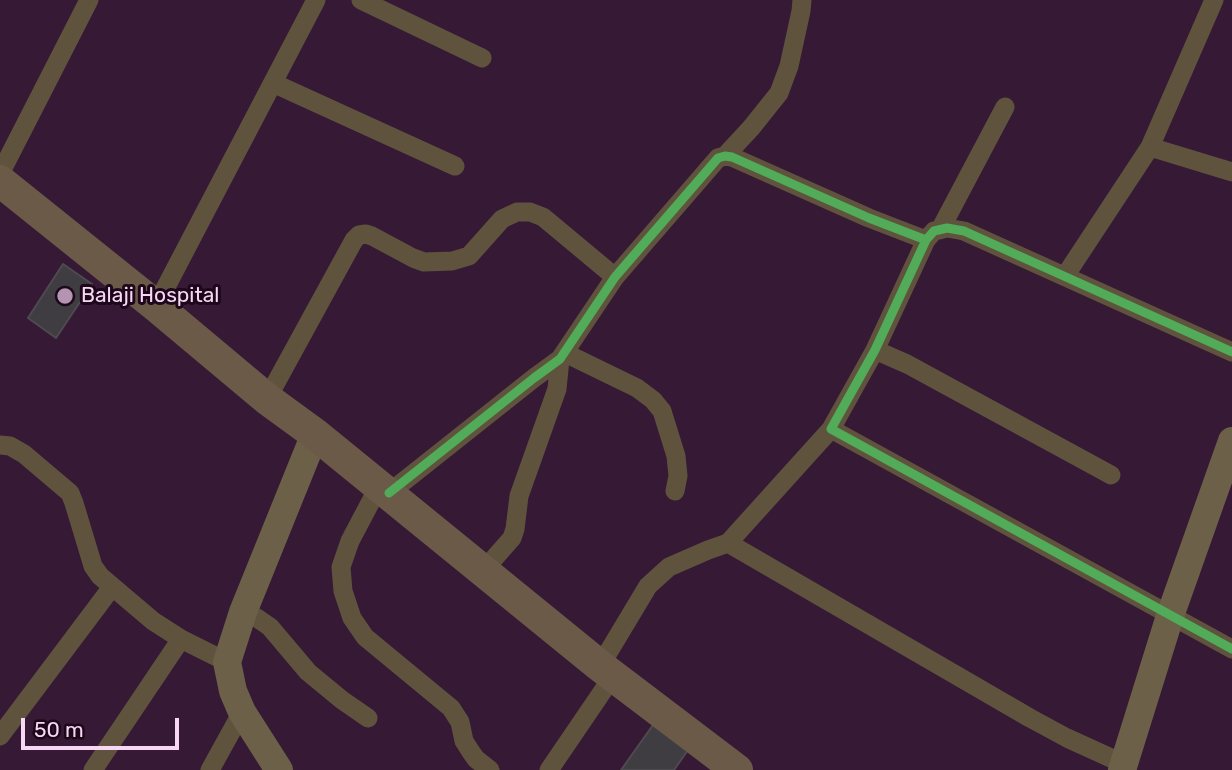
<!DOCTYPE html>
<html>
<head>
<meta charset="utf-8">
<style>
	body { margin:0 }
	#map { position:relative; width:1232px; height:770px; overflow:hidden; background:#361934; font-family:Rubik,sans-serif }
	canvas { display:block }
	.scale { position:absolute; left:21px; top:718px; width:158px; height:32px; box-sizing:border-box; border:4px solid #f8d7f4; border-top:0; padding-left:9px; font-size:21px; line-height:24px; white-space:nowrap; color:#f8d7f4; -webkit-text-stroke:5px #1c071b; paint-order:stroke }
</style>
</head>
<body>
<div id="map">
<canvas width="1232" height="770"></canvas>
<div class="scale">50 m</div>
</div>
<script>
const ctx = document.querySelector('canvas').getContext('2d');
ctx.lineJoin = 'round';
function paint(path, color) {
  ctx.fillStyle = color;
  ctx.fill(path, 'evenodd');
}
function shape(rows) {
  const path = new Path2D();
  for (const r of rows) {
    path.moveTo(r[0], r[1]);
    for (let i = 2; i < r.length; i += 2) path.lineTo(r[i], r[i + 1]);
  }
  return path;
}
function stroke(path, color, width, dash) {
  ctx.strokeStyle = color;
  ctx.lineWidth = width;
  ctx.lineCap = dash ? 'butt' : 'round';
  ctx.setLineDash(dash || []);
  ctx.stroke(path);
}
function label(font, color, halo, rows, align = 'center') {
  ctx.font = font + ' Rubik,sans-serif';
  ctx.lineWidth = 6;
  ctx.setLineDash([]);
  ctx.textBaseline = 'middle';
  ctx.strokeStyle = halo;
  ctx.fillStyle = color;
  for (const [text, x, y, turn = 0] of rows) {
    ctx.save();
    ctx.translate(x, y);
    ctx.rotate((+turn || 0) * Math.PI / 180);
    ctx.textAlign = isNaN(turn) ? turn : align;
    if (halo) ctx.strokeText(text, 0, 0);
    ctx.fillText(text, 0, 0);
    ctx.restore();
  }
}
const building = shape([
	[63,264,92,284,56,338,28,318,63,264],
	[653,725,688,750,674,770,621,770,653,725]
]);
paint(building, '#3f3d41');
stroke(building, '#4e4b50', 2);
stroke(shape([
	[361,0,482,58],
	[273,83,455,166],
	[1150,147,1232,172],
	[725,156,751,128,779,93,789,66,801,11,802,0],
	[0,174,89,0],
	[940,230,1005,107],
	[1065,276,1150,147,1214,0],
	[156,306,316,0],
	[875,350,907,364,1111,475],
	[1232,352,964,231,947,228,934,231,926,240,875,350,831,429,1232,649],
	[565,353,637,388,653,400,662,411,676,456,678,476,675,491],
	[267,399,354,240,359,235,366,234,372,236,413,258,424,262,452,261,469,256,502,219,517,212,530,212,543,217,615,277],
	[831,429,728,543,1030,718,1067,738,1124,764],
	[0,445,10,446,24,454,70,493,74,503,93,566,100,576,153,621,181,639,227,662],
	[379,486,350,541,341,567,343,591,352,618,365,637,451,708,460,722,464,741,471,752,476,759,490,770],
	[389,493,534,378,560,359,615,277,718,158,725,156,732,157,869,218,926,240],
	[483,571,512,538,515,529,519,496,557,389,560,359],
	[243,612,257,618,270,627,308,672,342,700,368,718],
	[600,666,648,586,669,567,708,550,728,543],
	[0,736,112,587],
	[93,770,181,639],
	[210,770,242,712],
	[549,770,613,676]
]), '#5f533e', 19);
stroke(shape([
	[279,770,242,712,233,691,227,662,243,612,315,434],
	[1122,770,1170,616,1232,441]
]), '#6c6049', 28);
stroke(shape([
	[0,181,156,306,267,399,315,434,600,666,737,770]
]), '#6c5a48', 32);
stroke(shape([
	[1232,352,964,231,947,228,934,231,926,240,875,350,831,429,1232,649],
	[389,493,534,378,560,359,615,277,718,158,725,156,732,157,869,218,926,240]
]), '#51ab58', 9);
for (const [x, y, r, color] of [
	[65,296,9,"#b494b1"]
]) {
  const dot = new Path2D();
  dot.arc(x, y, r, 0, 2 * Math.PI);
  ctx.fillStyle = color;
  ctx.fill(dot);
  stroke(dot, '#1c071b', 2.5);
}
label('21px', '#f8d7f4', '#1c071b', [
	["Balaji Hospital",81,296]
], 'left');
</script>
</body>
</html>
